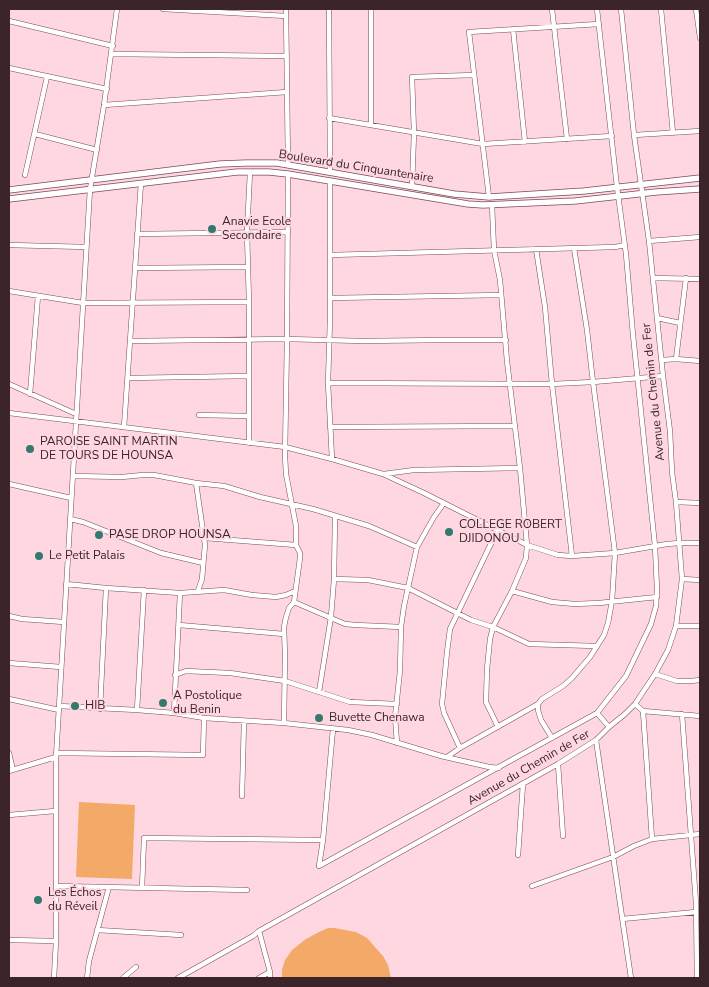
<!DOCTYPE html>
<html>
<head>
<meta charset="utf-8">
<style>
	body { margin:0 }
	#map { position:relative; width:709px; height:987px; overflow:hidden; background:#fed7e1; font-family:"Nunito Sans",sans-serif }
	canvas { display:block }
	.frame { position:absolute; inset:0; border:10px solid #3c242b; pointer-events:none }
</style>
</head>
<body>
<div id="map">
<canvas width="709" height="987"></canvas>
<div class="frame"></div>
</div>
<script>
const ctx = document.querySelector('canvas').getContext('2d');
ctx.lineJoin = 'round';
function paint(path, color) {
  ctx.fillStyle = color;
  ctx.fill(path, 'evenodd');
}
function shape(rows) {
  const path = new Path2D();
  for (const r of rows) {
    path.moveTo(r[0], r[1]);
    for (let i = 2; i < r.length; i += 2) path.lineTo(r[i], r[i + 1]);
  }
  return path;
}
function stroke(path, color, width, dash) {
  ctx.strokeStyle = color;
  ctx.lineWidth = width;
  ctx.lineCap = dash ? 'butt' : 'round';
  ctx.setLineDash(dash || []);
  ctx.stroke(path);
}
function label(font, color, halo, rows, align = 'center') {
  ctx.font = font + ' "Nunito Sans",sans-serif';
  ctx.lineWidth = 4;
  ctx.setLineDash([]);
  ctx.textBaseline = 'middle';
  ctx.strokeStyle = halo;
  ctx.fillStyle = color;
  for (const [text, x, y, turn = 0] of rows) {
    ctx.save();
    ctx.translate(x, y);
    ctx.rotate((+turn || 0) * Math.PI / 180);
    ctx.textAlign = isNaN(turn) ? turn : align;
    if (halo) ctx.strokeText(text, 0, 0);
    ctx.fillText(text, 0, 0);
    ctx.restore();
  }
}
paint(shape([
	[79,802,135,805,132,879,76,877],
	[328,928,334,928,356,932,367,938,383,956,388,965,391,978,282,978,282,970,285,960,292,950,306,939,319,932]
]), '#f3a967');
const minor = shape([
	[163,9,286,16],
	[286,9,288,165],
	[329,9,330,172],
	[371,9,371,125],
	[552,9,567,139],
	[661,9,673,133],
	[696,9,700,38],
	[9,21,113,46],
	[513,29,525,142],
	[112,54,287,56],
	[9,68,107,89],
	[104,105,287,92],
	[329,118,483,144,612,136],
	[35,134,97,150],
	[634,135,700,131],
	[25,175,47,77],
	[330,181,330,319,328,383,332,459],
	[412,186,414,133,412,77,474,75],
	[489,197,469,32,599,24],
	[492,205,494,250,500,280,507,361,520,468,527,545,526,558,512,591,493,627,490,639,487,669,486,702,498,727],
	[137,234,288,232],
	[649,241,700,237],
	[9,245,86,247],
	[536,249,545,307,552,384,572,556],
	[330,255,615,247,625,245],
	[135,268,248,267],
	[653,278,700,279],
	[9,291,83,303,249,302],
	[330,298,501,295],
	[657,318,680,323],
	[130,341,287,339,362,341,444,340,506,340],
	[676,359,686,278],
	[662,360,676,359,700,361],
	[128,378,249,376],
	[328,383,552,384,593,382,663,376],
	[9,384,76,414],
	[30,394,38,296],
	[9,413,285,447,332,459,383,474,424,493,527,545,558,555,572,556,615,553,667,544,679,543,700,543],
	[199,415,249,416],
	[124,427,141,183],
	[330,427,515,426],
	[249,443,249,302,247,232,250,172],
	[384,474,414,470,520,468],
	[73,476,122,477,143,475,154,475,196,483,224,486,260,497,313,509,369,526,417,547],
	[196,483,205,545,202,579,198,591],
	[9,484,71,498],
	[676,502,700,503],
	[70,519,83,522,161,553,203,563],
	[205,538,296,545],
	[334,579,368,580,408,588,471,620,493,627,529,644,596,646],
	[682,579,700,580],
	[66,584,106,588,180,593,224,590,252,595,276,597,286,595,295,591],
	[512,591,552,602,575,604,599,603,657,597],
	[294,602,345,624,356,625,401,627],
	[9,616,22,619,64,622],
	[179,625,284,634],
	[676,626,700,626],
	[9,663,61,667],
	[655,674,677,681,691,681,700,680],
	[175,675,186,671,230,673,285,681,350,702,397,704],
	[319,692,331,617,334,579,335,517],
	[9,699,59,710],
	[635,704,643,711,700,716],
	[59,706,137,710,174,713,204,718,284,723,348,730,372,735,441,756,489,767,499,768],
	[100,709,106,588],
	[137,710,144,590],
	[643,711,652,839],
	[174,713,180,593],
	[597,713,609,727],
	[682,714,696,903,697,978],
	[284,723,285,655,284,627,286,617,289,608,294,602,300,558,300,553,296,545,296,526,286,474,285,456,287,339,288,174],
	[552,738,541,720,538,710,538,704,542,699,563,686,572,678,590,657,604,635,608,623,612,601,615,553,593,382,587,330,574,248],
	[596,740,631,978],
	[397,743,395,717,400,671,401,627,404,606,417,547,434,517,444,503],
	[460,748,444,713,442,704,447,652,450,629,497,531],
	[9,753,13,770],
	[56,753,203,755,204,718],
	[447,757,460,748,538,704],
	[558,764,563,836],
	[9,771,56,757],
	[242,796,244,721],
	[9,815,55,811],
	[518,855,523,784],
	[319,866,597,713,626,676,651,624,656,606,657,589,655,546,633,335,626,254,617,187,597,9],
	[319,866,323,840,333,729],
	[56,886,247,890],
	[532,886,613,857,634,846,652,839,700,834],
	[142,888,144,838,323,840],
	[622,919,696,912],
	[97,930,181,935],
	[259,931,270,972,270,978],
	[9,940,56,941],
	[54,978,56,941,56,757,90,189,104,105,117,9],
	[87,978,89,961,109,887],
	[123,978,136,967],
	[178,978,253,936,259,931,558,764,596,740,609,727,625,714,635,704,655,674,668,650,676,626,682,579,676,502,672,472,670,431,663,376,649,241,634,135,621,9],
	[259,978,270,972]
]);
const major = shape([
	[9,190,220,164,246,163,277,163,454,194,489,197,584,191,700,178],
	[9,199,237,172,269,172,288,174,468,204,483,205,575,201,656,192,700,189]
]);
stroke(minor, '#7e4959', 5.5);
stroke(major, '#7e4959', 7);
stroke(minor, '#fff', 4.5);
stroke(major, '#fff', 5.5);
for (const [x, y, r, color] of [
	[212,229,5,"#34796e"],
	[30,449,5,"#34796e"],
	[449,532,5,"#34796e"],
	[99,535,5,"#34796e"],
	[39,556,5,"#34796e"],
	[163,703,5,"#34796e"],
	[75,706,5,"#34796e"],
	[319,718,5,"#34796e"],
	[38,900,5,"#34796e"]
]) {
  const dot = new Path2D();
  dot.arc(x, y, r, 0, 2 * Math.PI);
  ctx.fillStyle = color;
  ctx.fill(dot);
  stroke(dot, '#fed7e1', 2);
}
label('12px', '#3c242b', '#fed7e1', [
	["Boulevard du Cinquantenaire",356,167,9],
	["Avenue du Chemin de Fer",654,392,-96],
	["Avenue du Chemin de Fer",529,768,-30]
]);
label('12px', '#3c242b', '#fed7e1', [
	["Anavie Ecole",222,222],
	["Secondaire",222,236],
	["PAROISE SAINT MARTIN",40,442],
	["DE TOURS DE HOUNSA",40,456],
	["COLLEGE ROBERT",459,525],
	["DJIDONOU",459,539],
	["PASE DROP HOUNSA",109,535],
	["Le Petit Palais",49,556],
	["A Postolique",173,696],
	["du Benin",173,710],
	["HIB",85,706],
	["Buvette Chenawa",329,718],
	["Les Échos",48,893],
	["du Réveil",48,907]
], 'left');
</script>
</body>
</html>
